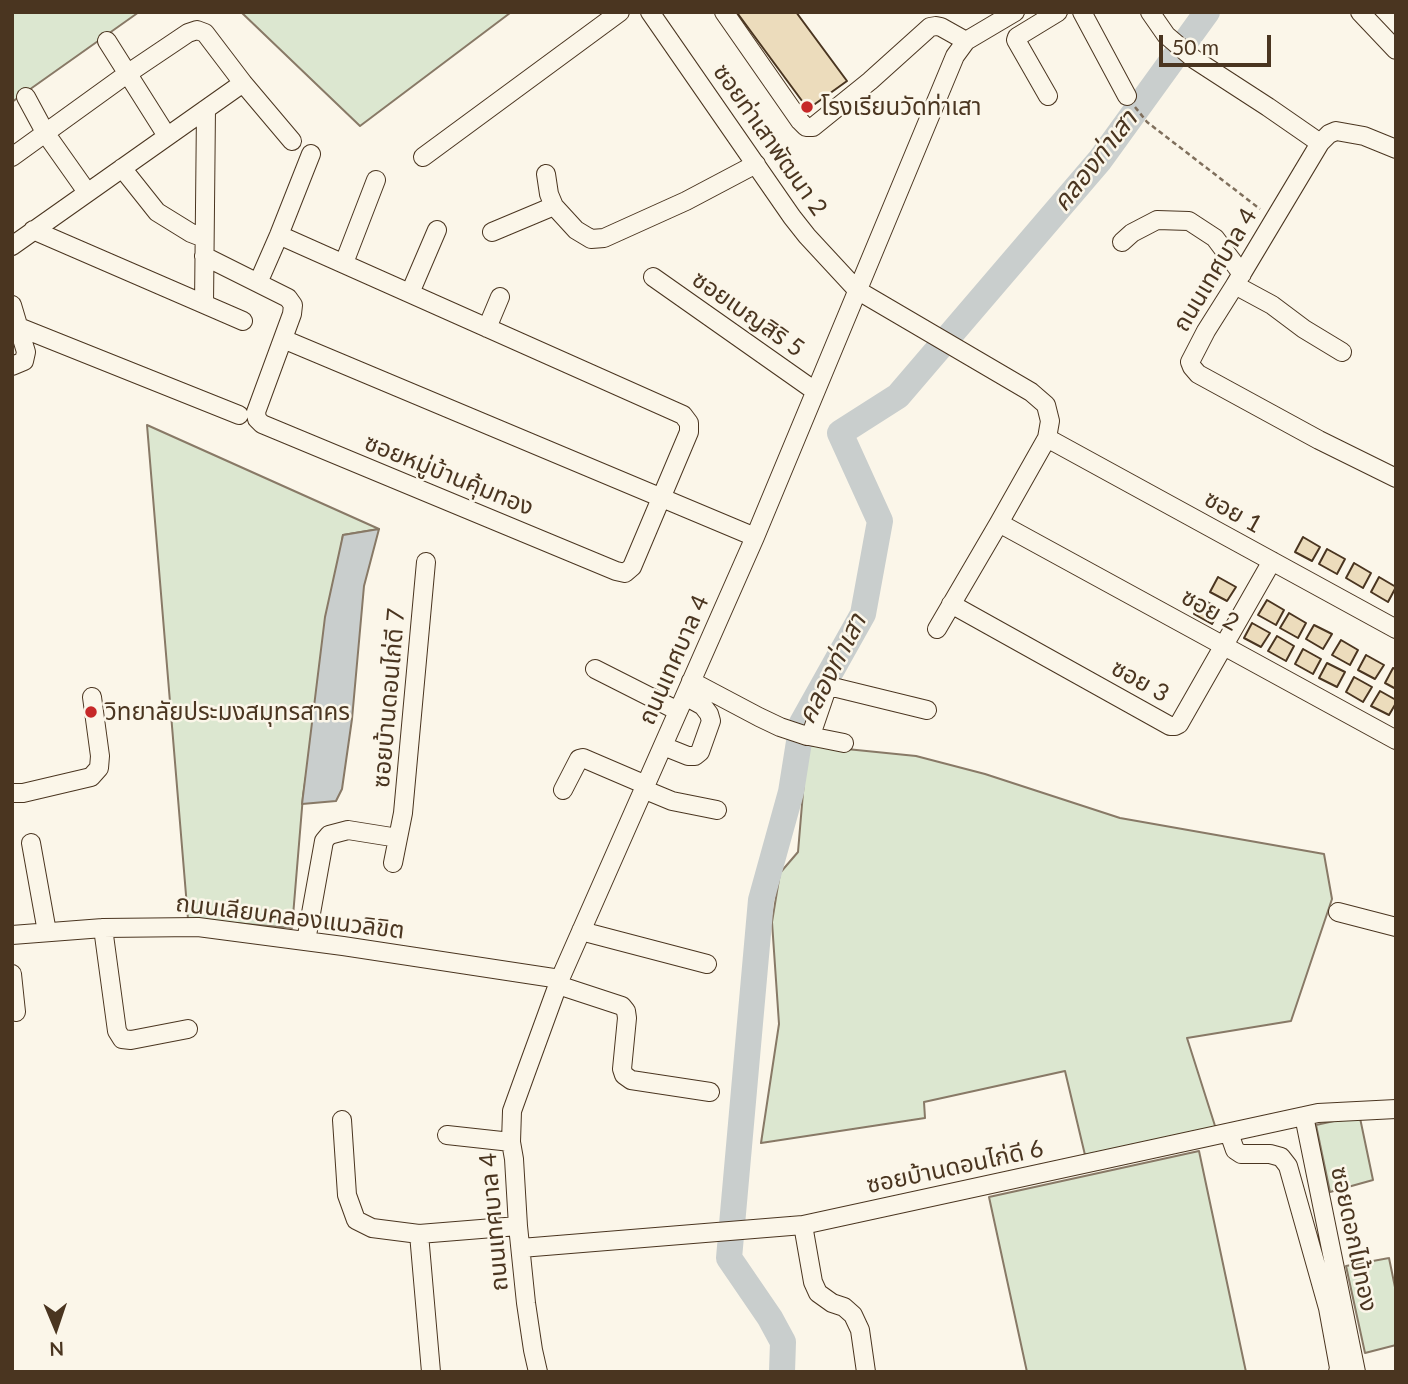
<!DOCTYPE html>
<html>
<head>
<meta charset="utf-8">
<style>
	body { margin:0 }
	#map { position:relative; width:1408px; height:1384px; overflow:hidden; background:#fbf6e9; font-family:Lato,sans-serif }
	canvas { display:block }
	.frame { position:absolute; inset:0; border:14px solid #4a3520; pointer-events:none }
	.north { position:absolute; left:21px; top:1293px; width:70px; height:70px; -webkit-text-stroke:5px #fbf6e9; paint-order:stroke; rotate:178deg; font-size:19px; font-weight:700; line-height:28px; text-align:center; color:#4a3520 }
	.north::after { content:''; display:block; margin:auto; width:24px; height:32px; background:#4a3520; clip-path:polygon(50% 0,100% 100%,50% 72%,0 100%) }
	.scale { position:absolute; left:1159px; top:35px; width:112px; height:32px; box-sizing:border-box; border:4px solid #4a3520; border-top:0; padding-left:9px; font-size:21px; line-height:24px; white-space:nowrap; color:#4a3520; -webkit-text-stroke:5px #fbf6e9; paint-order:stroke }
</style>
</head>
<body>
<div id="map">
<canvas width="1408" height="1384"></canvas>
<div class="frame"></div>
<div class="north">N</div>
<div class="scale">50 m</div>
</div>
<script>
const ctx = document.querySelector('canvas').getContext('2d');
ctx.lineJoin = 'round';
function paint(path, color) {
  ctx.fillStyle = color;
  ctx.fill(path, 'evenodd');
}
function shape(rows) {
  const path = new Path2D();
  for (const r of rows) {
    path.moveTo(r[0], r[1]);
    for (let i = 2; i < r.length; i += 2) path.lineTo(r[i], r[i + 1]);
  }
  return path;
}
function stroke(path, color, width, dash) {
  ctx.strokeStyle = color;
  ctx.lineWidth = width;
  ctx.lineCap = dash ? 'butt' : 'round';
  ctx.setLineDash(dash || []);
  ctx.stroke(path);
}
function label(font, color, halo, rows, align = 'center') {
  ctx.font = font + ' Lato,"Noto Sans Thai",sans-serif';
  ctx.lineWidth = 5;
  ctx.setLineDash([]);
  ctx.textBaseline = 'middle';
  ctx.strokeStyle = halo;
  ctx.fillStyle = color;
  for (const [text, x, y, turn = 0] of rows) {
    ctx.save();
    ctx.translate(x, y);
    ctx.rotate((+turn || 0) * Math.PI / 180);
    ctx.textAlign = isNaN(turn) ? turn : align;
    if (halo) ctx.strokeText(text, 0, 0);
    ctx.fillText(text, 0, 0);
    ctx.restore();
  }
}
const green = shape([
	[12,12,139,12,12,102,12,12],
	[241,12,510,12,510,13,360,126,241,12],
	[147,425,379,529,343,535,303,796,292,928,188,919,147,425],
	[807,745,916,756,985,774,1120,818,1324,854,1332,899,1291,1021,1187,1038,1216,1129,1085,1155,1065,1071,924,1102,925,1118,761,1143,779,1024,772,922,780,873,798,852,807,745],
	[1360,1118,1373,1180,1330,1192,1316,1125,1334,1121,1360,1118],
	[1199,1151,1246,1372,1027,1372,989,1197,1199,1151],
	[1389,1258,1396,1292,1396,1345,1365,1353,1346,1266,1389,1258]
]);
paint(green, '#dce7d0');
stroke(green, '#887966', 2);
const water = shape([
	[379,529,364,586,352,719,342,789,336,801,302,804,325,617,343,535,379,529]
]);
paint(water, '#c9cecd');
stroke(water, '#887966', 2);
stroke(shape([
	[782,1372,783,1342,770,1318,729,1258,761,900,791,792,802,723,863,614,880,521,840,433,898,396,1100,160,1207,12]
]), '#c9cecd', 26);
const building = shape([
	[740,12,796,12,847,81,808,109,738,14,740,12],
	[1303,537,1320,547,1312,561,1295,552,1303,537],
	[1327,549,1345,559,1337,574,1319,564,1327,549],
	[1354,563,1371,573,1363,588,1346,578,1354,563],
	[1218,577,1236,587,1227,601,1210,592,1218,577],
	[1379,577,1396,587,1388,602,1371,592,1379,577],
	[1202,599,1220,609,1212,624,1194,614,1202,599],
	[1267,600,1284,610,1276,625,1258,615,1267,600],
	[1289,613,1306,623,1298,638,1280,628,1289,613],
	[1252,623,1270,633,1261,647,1244,638,1252,623],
	[1314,625,1332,634,1323,649,1306,639,1314,625],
	[1277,636,1294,646,1286,661,1268,651,1277,636],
	[1341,640,1358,650,1350,665,1332,655,1341,640],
	[1303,649,1321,659,1313,674,1295,664,1303,649],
	[1366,655,1384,665,1375,679,1358,670,1366,655],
	[1327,663,1345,672,1337,687,1319,678,1327,663],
	[1393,668,1396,669,1396,689,1385,683,1393,668],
	[1354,677,1372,687,1363,702,1346,692,1354,677],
	[1380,691,1396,700,1396,703,1389,715,1371,706,1380,691]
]);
paint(building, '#ecdcbc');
stroke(building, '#4a3520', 2);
const minor = shape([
	[650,12,792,217,807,236,857,290,1031,392,1046,405,1050,421,1047,438,999,523,937,629],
	[724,12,800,121,806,127,813,127,870,81,930,27,936,26,941,27,966,41],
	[1082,12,1127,96],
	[1150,12,1166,35,1194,59,1268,107,1320,143],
	[1360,12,1396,50],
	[107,41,167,136],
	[1048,96,1016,40,1017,37,1058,12],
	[26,97,46,134,87,192],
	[1396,149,1364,136,1336,131,1329,134,1320,143,1235,285,1206,331,1190,362,1192,367,1198,374,1319,440,1396,478],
	[12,157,127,74,188,33,197,30,205,33,243,83,292,141],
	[423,157,620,12],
	[122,168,157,212,191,233,204,238],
	[546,174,549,194,554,206,576,230,591,239,604,238,686,201,756,164],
	[33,230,243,321],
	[492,232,554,206],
	[1122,242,1132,233,1157,220,1189,221,1215,238,1242,274],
	[12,246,243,83],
	[204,256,288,298,293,305,292,314,256,412,257,419,262,424,616,571,625,573,632,567,689,432,689,423,683,415,279,235],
	[344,263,376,180],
	[653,277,815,391],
	[258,283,279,235,311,154],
	[1235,285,1272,305,1304,329,1342,352],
	[410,293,437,230],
	[204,304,206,109],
	[12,305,26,352,24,361,12,366],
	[19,327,239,415],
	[487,328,500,297],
	[283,339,755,537],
	[1047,438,1396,629],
	[999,523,1396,740],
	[951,604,1170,726,1175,726,1179,724,1272,561],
	[595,669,678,711],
	[691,681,759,717,780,727,807,736,811,735,826,691,830,688,837,688,927,710],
	[809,736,844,743],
	[663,746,688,756,695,756,700,752,711,721,709,714,703,706,685,696],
	[643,789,672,801,717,810],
	[563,790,579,759,583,758,646,785],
	[12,793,23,793,91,777,99,768,100,756,92,697],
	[31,843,47,932],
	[393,863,398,838],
	[1338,912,1396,927],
	[103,928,117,1031,122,1039,131,1040,188,1029],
	[581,931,707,964],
	[12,935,103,928,198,927,343,946,560,979],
	[306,941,324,841,329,835,348,830,398,838,403,813,426,562],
	[12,974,16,1012],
	[558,985,622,1006,626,1011,627,1018,622,1069,624,1075,631,1080,710,1092],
	[1304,1116,1356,1372],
	[342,1120,347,1195,356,1220,372,1228,419,1234,518,1226],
	[1229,1133,1235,1150,1241,1154,1270,1154,1281,1157,1288,1166,1328,1308,1339,1368,1338,1372],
	[447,1135,511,1142],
	[803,1225,813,1282,818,1293,832,1303,844,1307,853,1315,860,1330,866,1372],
	[419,1234,431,1372],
	[521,1248,803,1225,1318,1113,1396,1109],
	[538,1372,533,1350,526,1303,518,1226,514,1159,511,1142,512,1111,525,1075,560,979,755,537,955,56,966,41,1015,12]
]);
stroke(minor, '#4a3520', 20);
stroke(shape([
	[1135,107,1147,122,1260,209]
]), '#7f6f5c', 2.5, [5, 3.5]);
stroke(minor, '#fbf6e9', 18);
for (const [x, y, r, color] of [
	[807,107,7,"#c62828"],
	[91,712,7,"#c62828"]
]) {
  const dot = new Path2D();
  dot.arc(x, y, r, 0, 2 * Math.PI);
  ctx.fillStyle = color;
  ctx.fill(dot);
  stroke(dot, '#fbf6e9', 2.5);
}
label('24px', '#4a3520', '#fbf6e9', [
	["โรงเรียนวัดท่าเสา",821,107],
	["วิทยาลัยประมงสมุทรสาคร",105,712]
], 'left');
label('24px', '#4a3520', '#fbf6e9', [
	["ซอยท่าเสาพัฒนา 2",770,140,55],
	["ถนนเทศบาล 4",1215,270,-59],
	["ซอยเบญสิริ 5",748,314,35],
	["ซอยหมู่บ้านคุ้มทอง",449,475,22],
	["ซอย 1",1233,512,29],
	["ซอย 2",1210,610,29],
	["ถนนเทศบาล 4",674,660,-66],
	["ซอย 3",1140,681,29],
	["ซอยบ้านดอนไก่ดี 7",389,698,-85],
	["ถนนเลียบคลองแนวลิขิต",290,917,7],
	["ซอยบ้านดอนไก่ดี 6",955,1167,-12],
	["ถนนเทศบาล 4",494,1222,-95],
	["ซอยดอกไม้ทอง",1354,1239,78]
]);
label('italic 26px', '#4a3520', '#fbf6e9', [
	["คลองท่าเสา",1095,161,-52],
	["คลองท่าเสา",832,669,-63]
]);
</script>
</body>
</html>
